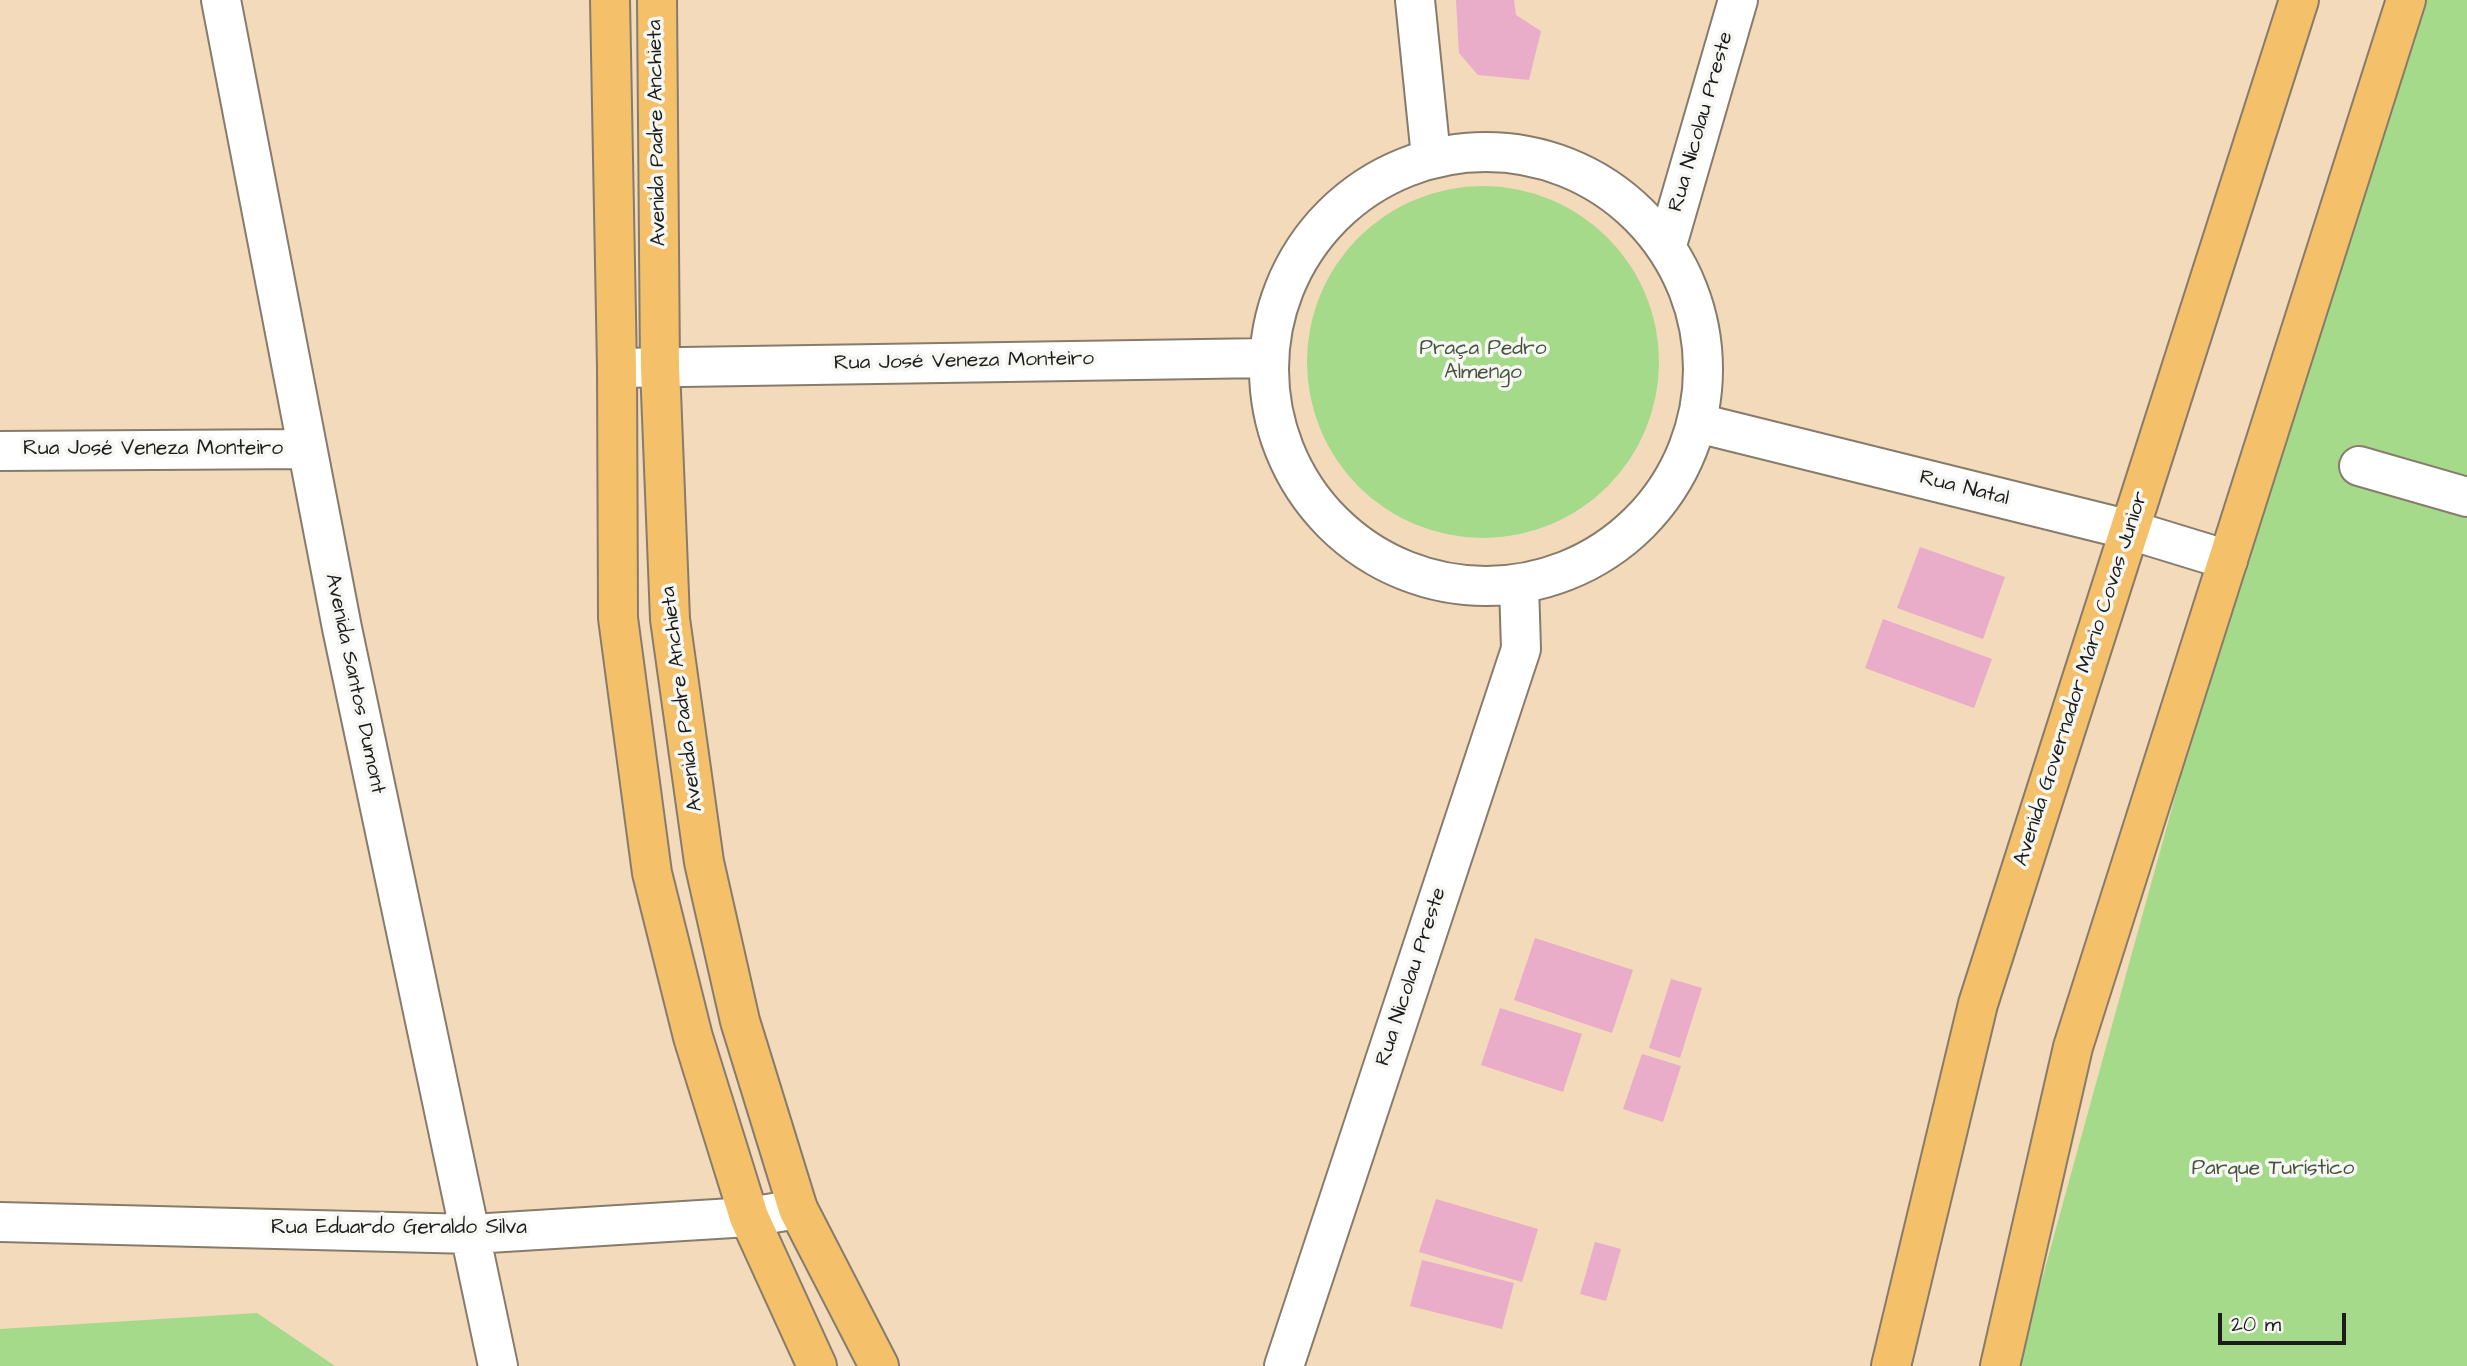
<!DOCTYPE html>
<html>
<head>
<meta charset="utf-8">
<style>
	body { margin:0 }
	#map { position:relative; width:2467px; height:1366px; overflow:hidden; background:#f2dabb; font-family:"Architects Daughter",sans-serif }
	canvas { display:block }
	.scale { position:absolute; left:2218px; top:1313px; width:128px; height:32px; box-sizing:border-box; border:4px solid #1c1c1c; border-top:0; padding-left:9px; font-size:21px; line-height:24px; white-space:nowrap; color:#1c1c1c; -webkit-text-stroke:5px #f6f6f2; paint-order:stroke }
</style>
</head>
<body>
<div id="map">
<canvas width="2467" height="1366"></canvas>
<div class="scale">20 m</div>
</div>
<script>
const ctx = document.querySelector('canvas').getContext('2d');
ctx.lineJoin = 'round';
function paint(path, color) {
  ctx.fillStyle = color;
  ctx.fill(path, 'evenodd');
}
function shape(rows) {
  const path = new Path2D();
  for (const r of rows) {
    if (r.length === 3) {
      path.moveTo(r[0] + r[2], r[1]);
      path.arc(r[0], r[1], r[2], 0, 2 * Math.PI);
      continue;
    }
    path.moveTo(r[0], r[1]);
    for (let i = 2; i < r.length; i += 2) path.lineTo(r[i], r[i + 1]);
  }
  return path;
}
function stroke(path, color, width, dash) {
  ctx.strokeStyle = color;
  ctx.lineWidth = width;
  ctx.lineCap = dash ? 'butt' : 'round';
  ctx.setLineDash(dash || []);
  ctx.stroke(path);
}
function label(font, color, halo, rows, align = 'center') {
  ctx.font = font + ' "Architects Daughter",sans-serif';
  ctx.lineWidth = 7;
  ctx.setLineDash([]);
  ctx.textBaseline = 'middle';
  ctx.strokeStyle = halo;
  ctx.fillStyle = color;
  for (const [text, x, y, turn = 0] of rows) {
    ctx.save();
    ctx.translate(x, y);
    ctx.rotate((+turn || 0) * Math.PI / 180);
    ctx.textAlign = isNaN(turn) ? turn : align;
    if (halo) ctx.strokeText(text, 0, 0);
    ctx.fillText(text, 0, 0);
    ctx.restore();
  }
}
paint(shape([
	[2395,0,2467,0,2467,1366,2018,1366],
	[1483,362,176],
	[257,1313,335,1366,0,1366,0,1329]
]), '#a4da8a');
paint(shape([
	[1456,0,1514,0,1516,15,1541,31,1529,80,1478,75,1459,53],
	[1920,547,2005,577,1983,639,1897,608],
	[1883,619,1992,659,1974,708,1865,668],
	[1535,938,1633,970,1612,1033,1514,1000],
	[1671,979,1702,988,1680,1058,1649,1048],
	[1500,1008,1582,1034,1563,1092,1481,1065],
	[1642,1054,1681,1066,1663,1122,1623,1109],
	[1436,1199,1538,1229,1522,1282,1419,1252],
	[1595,1242,1621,1249,1606,1301,1580,1294],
	[1422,1260,1514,1283,1502,1329,1410,1306]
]), '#e9acc9');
const minor = shape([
	[221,0,342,628,498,1366],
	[1415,0,1431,157],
	[1486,369,217],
	[1667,245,1738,0],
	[617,368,1267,358],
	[1698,423,2130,530,2228,560],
	[0,451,306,449],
	[2359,466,2467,497],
	[0,1222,472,1234,749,1217,798,1209],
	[1284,1366,1521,649,1519,585]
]);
const major = shape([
	[610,0,617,368,618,618,652,873,693,1037,749,1217,817,1366],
	[657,0,660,367,670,619,704,862,740,1021,798,1209,879,1366],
	[1891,1366,1978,1004,2299,0],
	[2000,1366,2073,1047,2406,0]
]);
stroke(minor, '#877b6c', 42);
stroke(major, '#877b6c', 42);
stroke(minor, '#fff', 38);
stroke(major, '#f4c16a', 38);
label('21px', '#1c1c1c', '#f6f6f2', [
	["Rua Nicolau Preste",1702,122,-74],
	["Avenida Padre Anchieta",658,133,-91],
	["Rua José Veneza Monteiro",964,362,-1],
	["Rua José Veneza Monteiro",153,450],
	["Rua Natal",1964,489,14],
	["Avenida Governador Mário Covas Junior",2082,679,-72],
	["Avenida Santos Dumont",354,684,78],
	["Avenida Padre Anchieta",683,699,-97],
	["Rua Nicolau Preste",1412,977,-72],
	["Rua Eduardo Geraldo Silva",399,1229]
]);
label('21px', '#45553d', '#f6f6f2', [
	["Praça Pedro",1483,350],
	["Almengo",1483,374],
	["Parque Turístico",2273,1170]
]);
</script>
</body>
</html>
